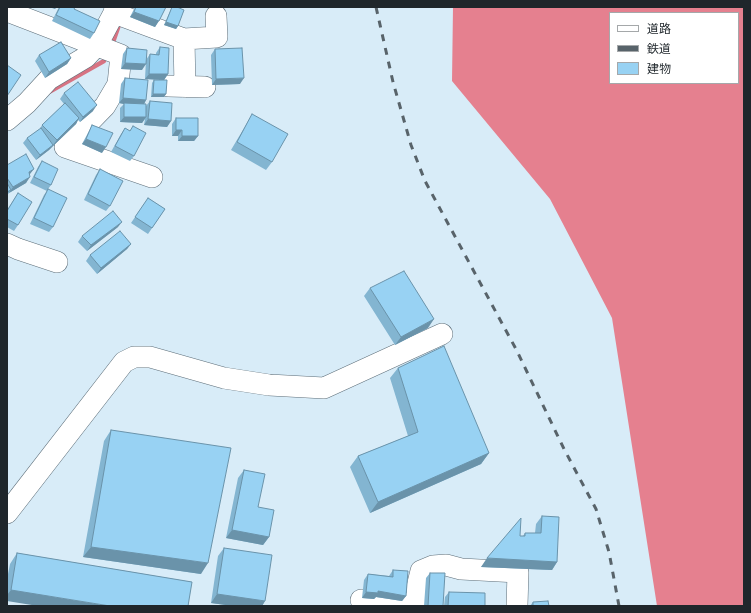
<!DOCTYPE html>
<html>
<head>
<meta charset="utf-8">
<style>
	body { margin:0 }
	#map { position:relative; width:751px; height:613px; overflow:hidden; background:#d8ecf8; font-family:"Noto Serif","Noto Sans JP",serif }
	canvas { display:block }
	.frame { position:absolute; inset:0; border:8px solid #1f262b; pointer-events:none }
	.legend { position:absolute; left:609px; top:12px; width:130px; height:72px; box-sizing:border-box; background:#fff; border:1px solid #a5a8aa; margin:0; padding:5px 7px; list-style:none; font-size:12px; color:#1f262b }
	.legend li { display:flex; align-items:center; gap:8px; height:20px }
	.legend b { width:20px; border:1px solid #a5a8aa }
</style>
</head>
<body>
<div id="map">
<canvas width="751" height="613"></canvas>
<div class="frame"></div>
<ul class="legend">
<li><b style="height:5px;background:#fff"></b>道路</li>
<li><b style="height:5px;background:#58636a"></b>鉄道</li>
<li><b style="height:11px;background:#98d2f3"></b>建物</li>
</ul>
</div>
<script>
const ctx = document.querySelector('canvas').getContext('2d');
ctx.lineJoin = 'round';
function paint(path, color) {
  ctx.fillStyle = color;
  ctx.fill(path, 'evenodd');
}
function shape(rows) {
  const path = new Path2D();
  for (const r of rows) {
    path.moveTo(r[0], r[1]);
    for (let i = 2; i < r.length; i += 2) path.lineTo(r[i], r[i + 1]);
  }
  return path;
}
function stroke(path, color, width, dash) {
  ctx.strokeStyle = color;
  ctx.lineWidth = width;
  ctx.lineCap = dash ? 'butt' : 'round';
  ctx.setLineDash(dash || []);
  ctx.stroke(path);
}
paint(shape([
	[453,7,744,7,744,606,657,606,612,318,550,199,452,81],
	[610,13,738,13,738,83,610,83]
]), '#e5808f');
stroke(shape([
	[112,45,120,22],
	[49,92,104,61,108,54]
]), '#d77382', 4.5);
const minor = shape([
	[7,11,121,55,118,84,105,106,65,147,152,177],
	[114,13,184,39,185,87],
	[184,39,217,37,216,16],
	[168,86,205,87],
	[7,120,27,103,49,79,86,57,97,45,114,13,115,7],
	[7,244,18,249,57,262],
	[7,513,124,362,134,357,150,357,224,378,269,385,324,388,442,334],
	[361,600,418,604],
	[418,606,417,587,421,571,433,566,446,565,461,569,518,572,517,606]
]);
stroke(minor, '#5d6e79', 22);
stroke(minor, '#fff', 21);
stroke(shape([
	[376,7,393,82,411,145,425,181,517,351,564,449,596,509,609,552,619,606]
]), '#58636a', 3, [7, 7]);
paint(shape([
	[59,7,75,7,74,9,94,33,90,39,52,21],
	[135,7,166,7,155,27,130,17],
	[172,7,177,7,178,26,176,29,164,25],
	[160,47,168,74,164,80,145,79,146,60,150,54,156,55,156,53],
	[127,48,142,70,121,69,123,54],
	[215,49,240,84,212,85,211,55],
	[39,55,71,58,67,64,45,78,35,61],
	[125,78,146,100,144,104,146,106,150,101,171,121,167,127,144,125,145,119,142,123,120,122,120,108,124,104,119,103,121,84],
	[154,80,166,94,164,97,151,97,152,83],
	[64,93,93,111,80,122,78,120,76,124,53,146,49,150,36,160,23,143,27,138,40,129,42,125,64,104,60,99],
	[252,114,272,162,266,170,231,150,247,123],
	[176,118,198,136,194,141,178,141,178,136,172,136,172,124],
	[92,125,102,153,82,144,89,131],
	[133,126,134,156,130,161,111,152,121,134,125,128,130,131],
	[42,161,51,185,48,189,53,227,49,232,30,224,44,195,47,191,30,183,38,167],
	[7,165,30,174,26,183,9,193,7,195],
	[100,169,110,206,106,211,84,200,96,175],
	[18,193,18,225,14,231,7,227,7,210],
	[148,198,165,209,148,234,131,223],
	[118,227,87,251,78,242,82,236],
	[131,244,127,249,97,274,86,261,90,255],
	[370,288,428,328,395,345,364,296],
	[398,368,489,453,481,464,370,513,350,467,358,456,408,436,390,378],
	[111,430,201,574,83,557,104,441],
	[244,470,269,537,263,545,226,538,238,478],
	[542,516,557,562,552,570,481,567,520,536,523,536,525,533,535,533,536,524],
	[224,548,265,601,262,606,233,606,211,603,218,556],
	[17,553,192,582,7,601,7,579,10,564],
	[393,570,406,596,402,601,376,597,374,599,362,598,364,580,368,574,389,576],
	[430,573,443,606,424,606,426,578],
	[449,592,485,606,444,606,445,597],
	[533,602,549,606,530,606]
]), '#83b5d1');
paint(shape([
	[49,7,57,7,55,9],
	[134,12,159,21,155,27,130,17],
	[166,22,178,26,176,29,164,25],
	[71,58,67,64,45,78,49,72],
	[125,63,146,64,142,70,121,69],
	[149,74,168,74,164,80,145,79],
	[244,78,240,84,212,85,216,79],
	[153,94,166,94,164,97,151,97],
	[123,98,146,100,143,106,124,103,124,104,119,103],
	[97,105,93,111,80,122,83,117],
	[124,117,146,117,142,123,120,122],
	[79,118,76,124,53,146,49,150,36,160,40,155,53,145,57,140],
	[148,119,171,121,167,127,144,125],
	[176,130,182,130,178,136,172,136],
	[182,136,198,136,194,141,178,141],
	[86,139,106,147,102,153,82,144],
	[34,169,30,174,25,177,29,172],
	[30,177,26,183,9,193,13,187],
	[122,222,118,227,87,251,91,245],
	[131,244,127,249,97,274,101,268],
	[434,319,428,328,395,345,401,337],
	[489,453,481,464,370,513,378,502],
	[232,530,269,537,263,545,226,538],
	[91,547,208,563,201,574,83,557],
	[487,558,557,562,552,570,481,567],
	[11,590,110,606,38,606,7,601,7,595],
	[378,591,406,596,402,601,376,597,374,599,362,598,366,592],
	[217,594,265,601,262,606,233,606,211,603]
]), '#6a93aa');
const building = shape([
	[60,7,75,7,74,9,100,21,94,33,56,15,60,7],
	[136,7,166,7,159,21,134,12,136,7],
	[172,7,177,7,184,10,178,26,166,22,172,7],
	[61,42,71,58,49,72,39,55,61,42],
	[160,47,169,48,168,74,149,74,150,54,159,55,160,47],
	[127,48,147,50,146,64,125,63,127,48],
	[242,48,244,78,216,79,215,49,242,48],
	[7,65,21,75,7,96,7,65],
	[125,78,148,80,146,100,123,98,125,78],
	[154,80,167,80,166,94,153,94,154,80],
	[78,82,97,105,83,117,64,93,78,82],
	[150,101,172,103,171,121,148,119,150,101],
	[65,103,79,118,57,140,42,125,65,103],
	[124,103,146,104,146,117,124,117,124,103],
	[252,114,288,134,272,162,237,142,252,114],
	[176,118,198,118,198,136,182,136,182,130,176,130,176,118],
	[92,125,113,133,106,147,86,139,92,125],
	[133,126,146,133,134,156,115,146,125,128,130,131,133,126],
	[41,128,53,145,40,155,27,138,41,128],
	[26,154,34,169,29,172,30,177,13,187,7,178,7,165,26,154],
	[42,161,58,169,51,185,34,177,42,161],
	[100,169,123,181,110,206,88,194,100,169],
	[7,183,11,190,7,192,7,183],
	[48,189,67,198,53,227,34,218,48,189],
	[18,193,32,202,18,225,7,219,7,211,18,193],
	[148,198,165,209,152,228,135,217,148,198],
	[113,211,122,222,91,245,82,236,113,211],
	[120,231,131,244,101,268,90,255,120,231],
	[404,271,434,319,401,337,370,288,404,271],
	[444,346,489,453,378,502,358,456,418,432,398,368,444,346],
	[111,430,231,448,208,563,91,547,111,430],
	[244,470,265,474,258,507,274,510,269,537,232,530,244,470],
	[542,516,559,517,557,562,487,558,521,518,520,536,525,536,525,533,541,533,542,516],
	[224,548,272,555,265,601,217,594,224,548],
	[17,553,192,582,188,606,110,606,11,590,17,553],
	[393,570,408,571,406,596,378,591,378,593,366,592,368,574,393,577,393,570],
	[430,573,445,573,443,606,428,606,430,573],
	[449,592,485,593,485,606,448,606,449,592],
	[548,601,549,606,533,606,533,602,548,601]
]);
paint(building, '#98d2f3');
stroke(building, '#6a93aa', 1);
</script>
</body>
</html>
